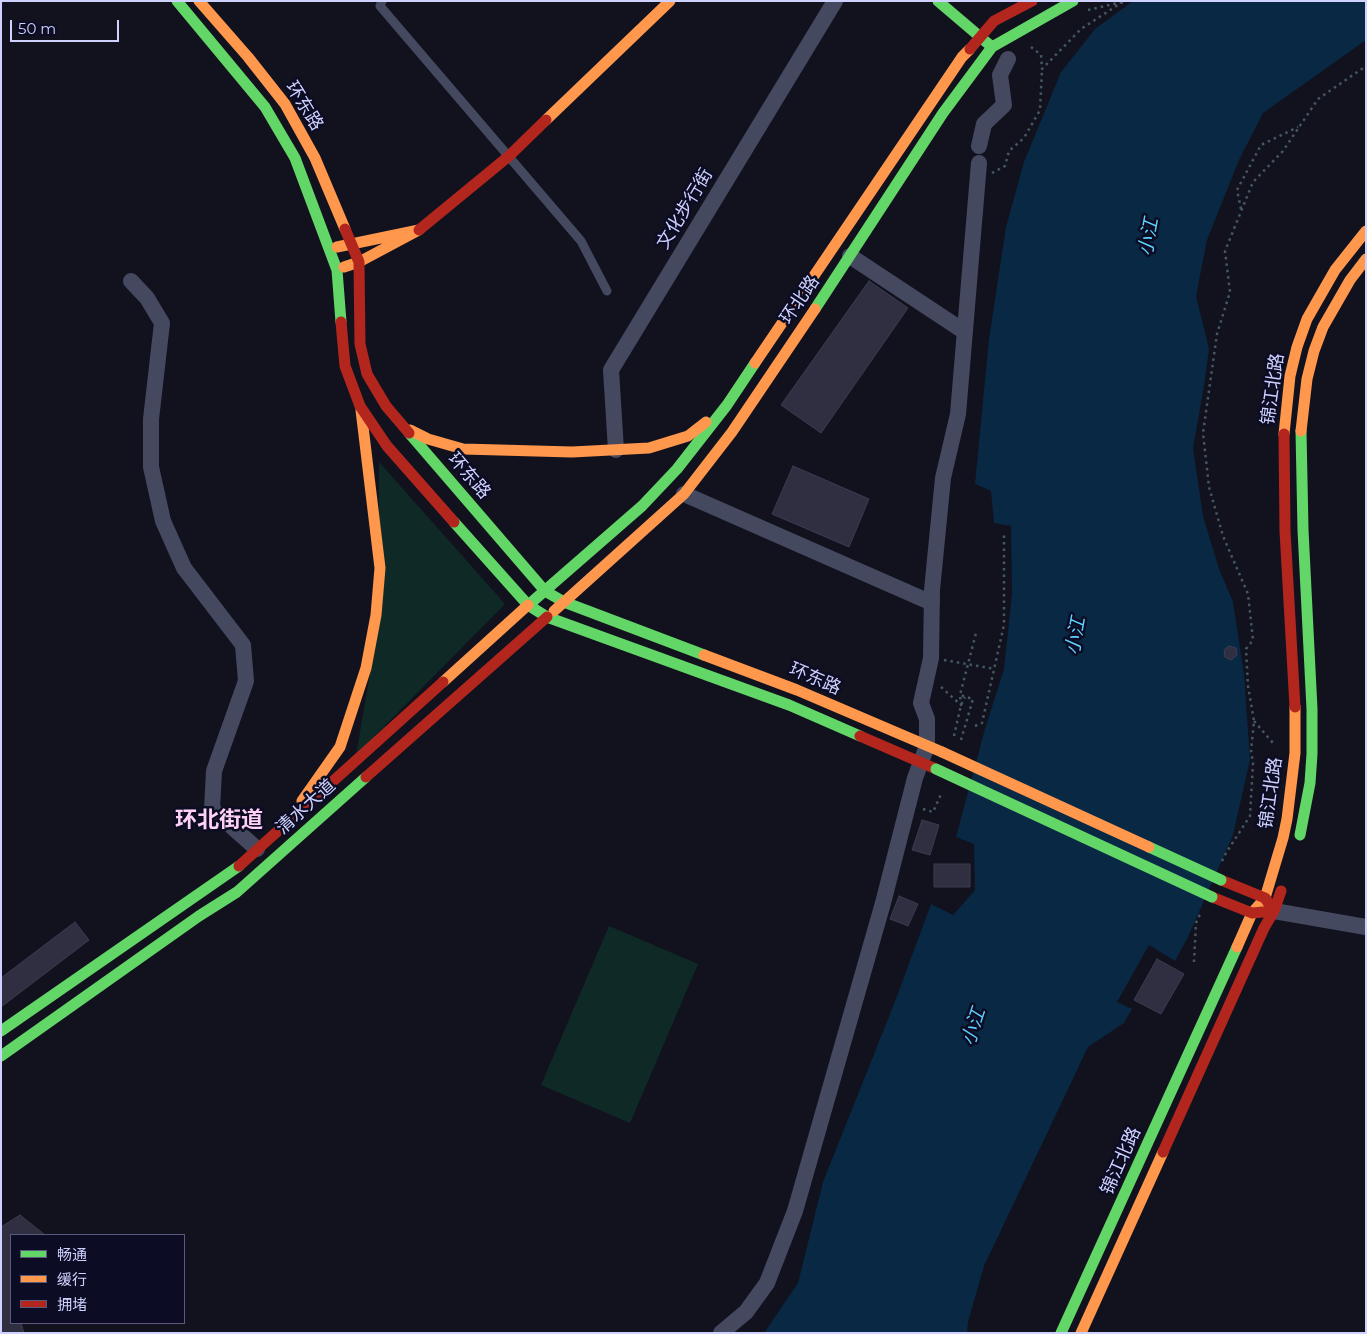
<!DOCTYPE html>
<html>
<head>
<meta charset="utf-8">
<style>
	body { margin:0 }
	#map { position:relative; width:1367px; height:1334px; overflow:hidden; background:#12121e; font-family:Montserrat,"Noto Sans SC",sans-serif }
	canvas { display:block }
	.frame { position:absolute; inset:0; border:2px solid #cfd2ff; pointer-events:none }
	.legend { position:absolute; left:10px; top:1234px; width:175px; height:90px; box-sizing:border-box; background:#0c0c24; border:1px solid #5a5b7c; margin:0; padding:6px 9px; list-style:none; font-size:15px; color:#cfd2ff }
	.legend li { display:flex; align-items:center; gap:10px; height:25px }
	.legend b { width:25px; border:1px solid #5a5b7c }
	.scale { position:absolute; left:10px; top:20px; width:109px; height:22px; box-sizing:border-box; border:2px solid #cfd2ff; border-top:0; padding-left:6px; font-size:15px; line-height:18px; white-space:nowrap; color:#cfd2ff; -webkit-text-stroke:4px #0c0c24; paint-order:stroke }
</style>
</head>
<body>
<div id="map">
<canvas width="1367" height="1334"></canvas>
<div class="frame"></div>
<ul class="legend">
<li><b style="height:6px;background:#63d668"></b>畅通</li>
<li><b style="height:6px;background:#ff974d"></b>缓行</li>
<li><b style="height:6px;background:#b3261e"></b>拥堵</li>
</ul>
<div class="scale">50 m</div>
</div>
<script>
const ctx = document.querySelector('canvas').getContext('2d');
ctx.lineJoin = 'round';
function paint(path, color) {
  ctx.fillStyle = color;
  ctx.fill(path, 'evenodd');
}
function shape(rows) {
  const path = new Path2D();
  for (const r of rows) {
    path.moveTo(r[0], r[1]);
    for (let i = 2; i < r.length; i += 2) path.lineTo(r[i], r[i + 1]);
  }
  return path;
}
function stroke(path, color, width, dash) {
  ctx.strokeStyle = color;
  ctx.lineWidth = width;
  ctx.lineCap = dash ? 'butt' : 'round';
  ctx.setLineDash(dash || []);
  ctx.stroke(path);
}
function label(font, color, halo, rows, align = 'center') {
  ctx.font = font + ' Montserrat,"Noto Sans SC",sans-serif';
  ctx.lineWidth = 5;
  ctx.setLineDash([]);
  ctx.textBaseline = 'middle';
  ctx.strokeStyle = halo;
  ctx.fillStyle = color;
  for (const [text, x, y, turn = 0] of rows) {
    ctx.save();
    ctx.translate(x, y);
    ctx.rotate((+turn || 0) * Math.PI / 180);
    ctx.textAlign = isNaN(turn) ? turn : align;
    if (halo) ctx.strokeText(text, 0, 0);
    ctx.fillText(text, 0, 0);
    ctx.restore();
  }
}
paint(shape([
	[379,462,505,604,356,755,378,628],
	[609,926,698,964,630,1123,541,1085]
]), '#0f2a26');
paint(shape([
	[1133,1,1366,1,1366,40,1263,113,1239,160,1207,240,1196,296,1209,349,1204,386,1193,448,1203,516,1219,569,1233,602,1244,674,1250,760,1233,835,1188,937,1175,961,1149,945,1117,1002,1132,1009,1124,1023,1088,1047,984,1266,968,1322,967,1333,764,1333,798,1283,823,1182,894,1004,931,904,953,915,975,890,974,844,956,837,985,729,1004,669,1012,594,1011,526,994,523,991,491,975,484,989,339,1006,227,1024,162,1061,72,1095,29]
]), '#082843');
const building = shape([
	[869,281,908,308,821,433,781,405,869,281],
	[793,466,869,499,849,547,772,514,793,466],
	[1229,646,1236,648,1237,655,1231,660,1225,657,1224,650,1229,646],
	[922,820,939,825,930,855,912,850,922,820],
	[934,864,970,864,970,887,934,887,934,864],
	[899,896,918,904,908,926,890,919,899,896],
	[75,922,89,940,1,1007,1,978,75,922],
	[1157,959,1184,974,1161,1014,1134,1000,1157,959],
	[20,1215,45,1235,11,1235,11,1323,21,1323,24,1333,1,1333,1,1227,20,1215]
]);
paint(building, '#302f41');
stroke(building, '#3b3c53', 1);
stroke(shape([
	[1088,10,1122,2],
	[1031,47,1041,55,1042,69,1081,29,1124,1],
	[992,173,1005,166,1009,151,1024,138,1040,110,1042,69],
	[1241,209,1237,190,1261,145,1298,127],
	[944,660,995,669],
	[941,687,961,705,960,695],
	[1254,721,1273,743],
	[975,726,982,723,1004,625,1004,535],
	[954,736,961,705,965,697],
	[961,740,973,699,960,695,976,633],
	[923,809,933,812,942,792],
	[1222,861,1226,853,1250,816,1253,763,1251,751,1254,721,1248,686,1246,649,1253,640,1248,594,1223,536,1209,487,1203,433,1217,334,1230,292,1225,251,1253,182,1283,151,1318,99,1366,66],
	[1194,962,1196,923,1201,912]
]), '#445862', 2.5, [2.5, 4]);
stroke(shape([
	[382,1,380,6,581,241,607,291]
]), '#454960', 9);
stroke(shape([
	[979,146,984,124,1004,105,1000,75,1008,59],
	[850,256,965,332],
	[131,281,147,298,162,323,151,419,151,467,163,521,184,568,243,645,246,681,214,771,212,809,257,849],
	[616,450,611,370,835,1],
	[684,494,932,603],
	[1274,911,1366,927],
	[721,1333,746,1312,767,1283,795,1211,883,903,915,778,927,746,927,719,921,703,931,658,932,590,943,478,958,414,979,163]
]), '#454960', 16);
stroke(shape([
	[177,1,265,107,295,158,337,270,341,322],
	[938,1,992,47],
	[815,309,943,113,992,47,1073,1],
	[409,433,545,591,564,602,704,655],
	[454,522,528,605,547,617,789,705,860,736],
	[533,601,642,506,677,469,727,405,755,363],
	[1300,835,1310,783,1312,754,1312,709,1303,530,1301,431],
	[1,1031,239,866],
	[1,1056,199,916,237,892,366,777],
	[1061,1333,1237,947]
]), '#63d668', 11);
stroke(shape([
	[199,1,248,57,285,104,315,158,345,229],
	[546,120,670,1],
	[337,247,419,230,359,262,344,267],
	[755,363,962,57,970,49],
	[410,430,428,439,463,449,572,452,649,448,688,436,706,422],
	[1301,431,1307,379,1314,351,1323,327,1350,280,1366,259],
	[1284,434,1290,376,1297,347,1307,319,1335,270,1366,231],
	[554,611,684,494,732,432,815,309],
	[704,655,797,690,942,752],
	[443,682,528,605],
	[302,801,340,747,366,668,376,615,380,568,361,410],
	[1237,947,1252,913,1265,898,1283,838,1287,819,1295,753,1295,707],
	[1081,1333,1163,1152]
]), '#ff974d', 11);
stroke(shape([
	[970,49,994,21,1032,1],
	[345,229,359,262,360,344,367,374,386,406,409,433],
	[419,230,509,156,546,120],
	[341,322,345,366,360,406,387,446,454,522],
	[1284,434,1285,531,1295,707],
	[860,736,936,769],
	[366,777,547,617],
	[239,866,443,682],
	[1212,897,1252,913,1274,911,1265,898,1221,880],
	[1163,1152,1264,928,1274,911,1281,891]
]), '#b3261e', 11);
stroke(shape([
	[936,769,1212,897],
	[1149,847,1221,880]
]), '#63d668', 11);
stroke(shape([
	[942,752,1149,847]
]), '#ff974d', 11);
label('18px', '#cfd2ff', '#0c0c24', [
	["环东路",304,106,58],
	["文化步行街",685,209,-59],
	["环北路",800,300,-56],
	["锦江北路",1273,389,-82],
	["环东路",469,476,49],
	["环东路",815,679,23],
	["锦江北路",1271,793,-82],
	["清水大道",306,807,-42],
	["锦江北路",1121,1161,-66]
]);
label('italic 19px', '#5dd0ff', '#0c0c24', [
	["小江",1149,237,-80],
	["小江",1076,636,-80],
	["小江",974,1027,-72]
]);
label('bold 22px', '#ffd1f6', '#0c0c24', [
	["环北街道",219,821]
]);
</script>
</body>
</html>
